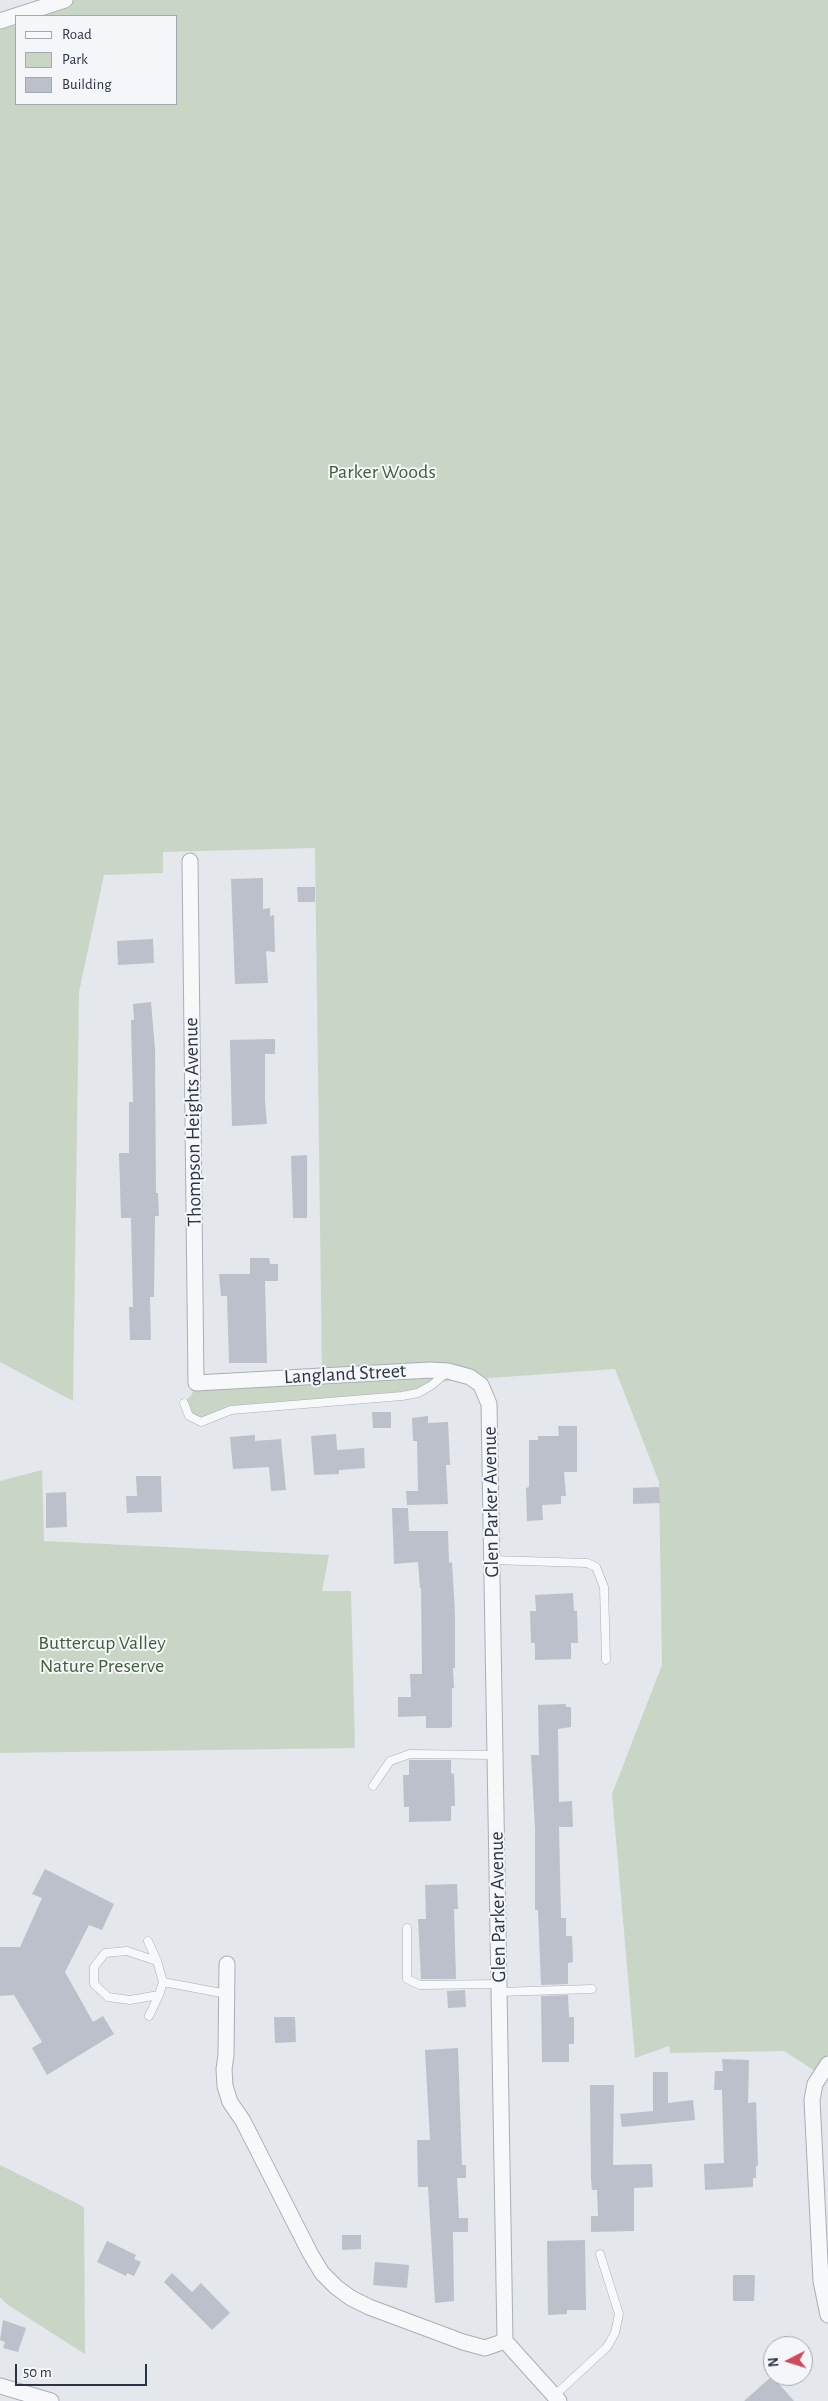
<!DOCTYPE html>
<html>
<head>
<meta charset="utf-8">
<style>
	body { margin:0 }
	#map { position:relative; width:828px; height:2401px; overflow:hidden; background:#e4e7ec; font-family:"Alegreya Sans",sans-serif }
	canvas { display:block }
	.legend { position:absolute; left:15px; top:15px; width:162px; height:90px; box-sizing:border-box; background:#f4f6f9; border:1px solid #a4a8b1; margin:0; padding:6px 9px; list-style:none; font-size:15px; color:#2b3445 }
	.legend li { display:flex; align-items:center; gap:10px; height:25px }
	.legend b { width:25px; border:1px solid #a4a8b1 }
	.north { position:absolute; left:763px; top:2336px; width:50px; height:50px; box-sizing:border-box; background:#f4f6f9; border:1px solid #a4a8b1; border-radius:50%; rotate:265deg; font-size:14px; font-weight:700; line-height:20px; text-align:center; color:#2b3445 }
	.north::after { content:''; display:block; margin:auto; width:18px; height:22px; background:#d1495b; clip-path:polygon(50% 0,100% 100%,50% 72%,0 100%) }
	.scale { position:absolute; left:15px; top:2364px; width:132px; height:22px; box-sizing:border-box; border:2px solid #2b3445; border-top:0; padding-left:6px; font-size:15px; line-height:18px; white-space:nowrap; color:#2b3445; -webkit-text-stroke:4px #f4f6f9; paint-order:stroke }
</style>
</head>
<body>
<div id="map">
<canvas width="828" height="2401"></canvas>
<ul class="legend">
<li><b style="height:6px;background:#f7f8fa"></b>Road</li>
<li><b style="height:14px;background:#c9d6c5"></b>Park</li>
<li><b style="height:14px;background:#bbc0ca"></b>Building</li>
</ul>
<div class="north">N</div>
<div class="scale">50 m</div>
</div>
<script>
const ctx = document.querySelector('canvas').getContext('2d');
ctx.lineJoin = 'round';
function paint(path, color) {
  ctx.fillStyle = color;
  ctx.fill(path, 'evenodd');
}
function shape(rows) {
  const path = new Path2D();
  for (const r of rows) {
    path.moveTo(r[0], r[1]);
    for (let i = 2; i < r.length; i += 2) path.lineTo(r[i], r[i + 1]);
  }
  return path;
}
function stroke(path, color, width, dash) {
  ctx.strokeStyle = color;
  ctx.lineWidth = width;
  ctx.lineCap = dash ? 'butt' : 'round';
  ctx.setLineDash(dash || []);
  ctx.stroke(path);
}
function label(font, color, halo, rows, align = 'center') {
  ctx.font = font + ' "Alegreya Sans",sans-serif';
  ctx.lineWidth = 4;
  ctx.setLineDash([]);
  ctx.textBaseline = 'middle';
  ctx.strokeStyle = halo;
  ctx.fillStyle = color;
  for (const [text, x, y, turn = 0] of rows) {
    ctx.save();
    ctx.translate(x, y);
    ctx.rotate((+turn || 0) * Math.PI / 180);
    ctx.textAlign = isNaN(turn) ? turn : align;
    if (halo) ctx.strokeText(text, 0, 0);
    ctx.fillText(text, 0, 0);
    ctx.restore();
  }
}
paint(shape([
	[65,0,828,0,828,2071,820,2074,784,2051,670,2053,669,2046,635,2058,612,1794,662,1665,659,1482,615,1369,435,1382,418,1393,231,1410,211,1420,189,1416,184,1403,192,1394,196,1383,322,1375,315,848,163,852,163,873,104,875,79,992,73,1401,0,1362,0,22],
	[16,16,176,16,176,104,16,104],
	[42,1470,44,1541,329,1555,322,1591,351,1591,355,1748,0,1753,0,1481],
	[0,2165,84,2207,85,2354,8,2305,0,2297]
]), '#c9d6c5');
paint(shape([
	[263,878,263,909,270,908,270,916,274,915,275,952,266,951,268,983,235,984,231,879],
	[297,887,315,887,315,902,298,902],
	[153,939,154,963,118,965,117,941],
	[151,1002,155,1049,156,1193,158,1193,159,1216,155,1216,154,1297,150,1297,151,1340,130,1340,129,1307,133,1307,131,1218,121,1218,119,1153,129,1153,129,1102,133,1102,131,1020,134,1020,133,1004],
	[275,1039,275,1054,265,1054,265,1101,267,1124,232,1126,230,1040],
	[307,1155,307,1218,293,1218,291,1156],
	[250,1258,269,1258,270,1264,278,1264,278,1281,265,1281,267,1363,229,1363,227,1296,221,1296,219,1274,250,1274],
	[372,1412,391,1412,391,1428,373,1428],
	[428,1416,428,1423,448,1422,450,1465,446,1465,448,1504,407,1505,406,1491,418,1491,417,1441,413,1441,412,1418],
	[558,1426,577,1426,577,1472,564,1472,566,1496,561,1496,561,1504,542,1505,543,1520,527,1521,526,1488,529,1487,529,1440,538,1440,538,1436,559,1436],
	[336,1434,337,1450,364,1448,365,1468,339,1470,339,1474,314,1475,311,1436],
	[255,1435,255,1441,281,1439,286,1490,271,1491,269,1467,233,1469,230,1437],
	[136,1476,161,1476,162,1512,127,1513,126,1496,137,1496],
	[659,1487,660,1503,633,1504,633,1488],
	[66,1492,67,1527,46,1528,46,1493],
	[392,1508,408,1508,409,1531,448,1531,449,1563,452,1562,455,1614,455,1668,453,1668,454,1688,452,1688,452,1727,449,1728,426,1728,426,1716,398,1717,398,1697,411,1697,410,1674,422,1674,421,1588,420,1588,418,1562,394,1564],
	[573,1593,574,1611,577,1611,578,1643,571,1643,571,1659,535,1660,535,1643,531,1643,530,1611,536,1611,535,1595],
	[566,1704,566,1707,571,1707,571,1727,558,1729,559,1802,572,1801,573,1827,559,1827,561,1918,566,1918,566,1936,572,1936,573,1962,568,1963,568,1984,541,1985,538,1910,535,1910,535,1828,531,1755,539,1755,538,1705],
	[409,1760,451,1760,451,1773,454,1774,455,1806,451,1806,451,1821,409,1822,409,1807,404,1807,403,1775,409,1775],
	[45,1869,114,1904,102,1930,89,1925,65,1972,93,2022,103,2016,114,2034,47,2075,32,2048,42,2042,14,1995,0,1996,0,1947,20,1947,42,1898,32,1894],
	[457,1884,458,1909,454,1909,456,1979,421,1979,418,1919,426,1919,425,1885],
	[465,1990,466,2007,448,2008,447,1991],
	[568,1995,569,2017,574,2017,574,2044,569,2044,569,2062,542,2062,541,1996],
	[274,2017,295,2017,296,2042,275,2043],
	[458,2048,462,2165,466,2165,466,2178,457,2178,459,2218,468,2218,468,2232,453,2232,454,2301,435,2303,428,2187,418,2187,417,2140,430,2140,425,2050],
	[722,2059,749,2060,748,2103,756,2102,758,2166,756,2166,756,2178,753,2178,753,2187,705,2190,704,2164,724,2163,722,2090,714,2090,715,2071,723,2071],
	[653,2072,668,2072,668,2103,693,2100,695,2120,622,2127,620,2114,653,2111],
	[590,2085,614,2085,613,2165,652,2164,653,2187,634,2188,634,2231,591,2232,591,2216,598,2216,597,2190,592,2190,591,2179],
	[342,2235,361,2235,361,2249,342,2250],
	[585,2240,586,2310,567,2310,567,2314,548,2315,547,2241],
	[107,2241,136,2255,134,2259,141,2262,134,2276,127,2273,126,2276,97,2262],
	[375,2262,409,2265,407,2288,373,2285],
	[172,2273,192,2292,201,2283,230,2313,212,2330,164,2282],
	[733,2275,755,2275,754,2301,733,2301],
	[3,2320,26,2328,18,2352,3,2348,5,2342,0,2340],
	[772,2376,794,2401,744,2401]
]), '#bbc0ca');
const lane = shape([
	[184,1403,189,1416,201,1422,231,1410,402,1396,418,1393,432,1385,447,1372],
	[492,1560,587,1563,596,1567,604,1587,606,1660],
	[373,1786,390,1761,410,1754,495,1755],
	[407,1928,407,1979,420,1985,499,1984],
	[148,1941,157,1961,163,1982,227,1994],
	[157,1961,127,1951,105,1953,94,1967,94,1984,108,1997,130,2000,159,1995],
	[499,1992,592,1989],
	[149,2016,159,1995,163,1982],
	[554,2396,607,2347,615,2333,619,2314,600,2254]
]);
const street = shape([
	[0,21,65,0],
	[190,861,196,1383,430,1370,448,1371,470,1377,481,1385,489,1404,505,2341,559,2401],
	[227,1964,226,2055,224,2069,225,2086,230,2102,243,2121,310,2253,322,2273,336,2287,351,2298,369,2307,463,2342,485,2348,505,2341],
	[828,2064,815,2084,812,2100,821,2281,828,2315],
	[0,2386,51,2401]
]);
stroke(lane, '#a9aeb7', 9);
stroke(street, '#a9aeb7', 17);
stroke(lane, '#f7f8fa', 8);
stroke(street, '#f7f8fa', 15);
label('20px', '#3f6138', '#f4f6f9', [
	["Parker Woods",382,472],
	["Buttercup Valley",102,1643],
	["Nature Preserve",102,1666]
]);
label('20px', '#2b3445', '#f4f6f9', [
	["Thompson Heights Avenue",193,1122,-91],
	["Langland Street",345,1374,-3],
	["Glen Parker Avenue",491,1502,-91],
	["Glen Parker Avenue",498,1907,-91]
]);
</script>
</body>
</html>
